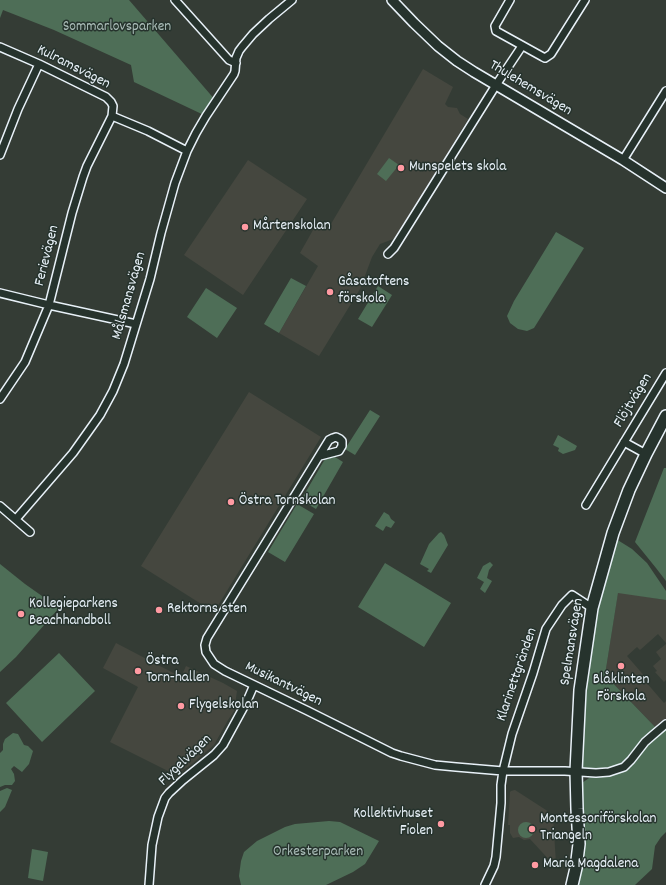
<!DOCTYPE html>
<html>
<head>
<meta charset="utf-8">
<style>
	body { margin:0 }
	canvas { display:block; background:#343c35 }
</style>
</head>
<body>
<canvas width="666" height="885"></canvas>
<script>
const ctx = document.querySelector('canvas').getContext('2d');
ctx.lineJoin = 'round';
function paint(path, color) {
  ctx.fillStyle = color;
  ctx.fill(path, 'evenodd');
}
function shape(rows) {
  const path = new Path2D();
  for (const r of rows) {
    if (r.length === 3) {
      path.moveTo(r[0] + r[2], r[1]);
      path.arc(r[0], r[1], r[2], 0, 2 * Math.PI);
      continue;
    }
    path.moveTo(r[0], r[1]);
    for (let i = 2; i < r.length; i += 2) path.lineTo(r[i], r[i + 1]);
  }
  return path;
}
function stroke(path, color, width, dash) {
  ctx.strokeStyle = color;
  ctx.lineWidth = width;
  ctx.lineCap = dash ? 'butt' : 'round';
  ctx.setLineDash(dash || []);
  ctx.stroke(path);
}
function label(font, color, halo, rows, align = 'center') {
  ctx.font = font + ' Dekko,sans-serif';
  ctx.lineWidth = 3;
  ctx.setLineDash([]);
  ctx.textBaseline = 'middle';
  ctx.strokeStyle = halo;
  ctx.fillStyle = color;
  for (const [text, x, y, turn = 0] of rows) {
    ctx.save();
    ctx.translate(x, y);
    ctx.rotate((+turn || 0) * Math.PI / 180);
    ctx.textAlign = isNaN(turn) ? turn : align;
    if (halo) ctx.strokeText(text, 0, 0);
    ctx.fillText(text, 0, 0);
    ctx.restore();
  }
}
paint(shape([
	[423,69,453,87,445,104,448,107,457,108,460,114,468,119,396,238,380,244,372,257,360,289,319,356,279,333,318,266,300,253,317,223,328,229],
	[248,160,307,199,243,295,184,255],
	[249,392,321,437,214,612,141,566],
	[618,592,666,600,666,643,658,634,640,650,637,647,627,656,647,679,645,681,664,703,666,701,666,724,658,730,605,675],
	[116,643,181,677,186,666,223,683,237,691,234,711,228,720,214,745,192,764,176,775,110,742,138,687,103,668],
	[666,644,666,680,664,682,655,672,657,671,653,666,661,659,656,652],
	[515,790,546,810,553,817,556,863,556,865,553,867,552,866,553,864,530,839,524,840,519,837,513,838,510,833,510,825,508,825,510,792,511,791]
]), '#45473f');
paint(shape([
	[0,0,129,0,216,101,206,116,134,82,131,65,54,30,3,10,0,18],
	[389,158,399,165,386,181,377,174],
	[556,232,584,248,534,328,527,331,518,329,510,323,507,316,514,301],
	[291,278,306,286,279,333,264,324],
	[378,286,392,295,372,327,358,319],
	[206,288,237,308,217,338,187,317],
	[370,410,380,416,355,455,345,449],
	[558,435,577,446,575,450,563,454,558,451,559,448,553,445],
	[335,457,343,462,316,509,301,500,325,459],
	[664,468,666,468,666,581,656,568,635,542],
	[297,504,314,514,285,562,268,552],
	[384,512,389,515,391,519,395,522,391,528,386,526,383,531,375,526],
	[441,532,444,535,448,545,431,573,427,571,429,569,420,564,429,544,439,533],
	[616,539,632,549,647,563,666,591,666,600,618,593,605,675,658,730,666,724,666,832,661,837,655,846,652,869,635,885,576,885,582,783,596,773,576,771,592,608],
	[490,562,493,565,489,570,487,578,492,581,485,593,480,589,484,582,477,578,483,566],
	[385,563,451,603,424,647,358,607],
	[0,564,25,584,59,608,16,657,0,672],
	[59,653,95,691,42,742,6,703],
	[13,733,18,734,24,745,28,746,33,751,29,764,22,772,14,766,11,769,14,774,15,781,12,785,5,785,0,787,0,753,3,750,3,744,5,739],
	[7,788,12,790,5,807,0,812,0,791],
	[329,821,340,822,379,841,365,864,353,872,326,885,241,885,239,876,241,861,244,852,257,841,285,827,295,824],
	[526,830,8],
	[32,849,48,852,43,881,28,878]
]), '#4e6e57');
const minor = shape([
	[175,0,229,60,236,63],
	[510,0,495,26,496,31,543,57,545,58,551,54,585,0],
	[0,47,39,64,106,97,111,102,113,106,112,116,148,131,187,151],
	[0,155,18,109,39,64],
	[623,160,666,91],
	[388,254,394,248,496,85,522,46],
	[0,293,49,305,136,324],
	[0,399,25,362,49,305,72,213,83,177,87,166,112,116],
	[624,442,646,454],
	[320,456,339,451,342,446,342,441,340,439,336,437,333,438,329,440,207,638,205,645,206,652,214,664,225,671,308,711,392,753,401,756,435,765,456,767,503,771,565,771,596,773,609,772,624,767,631,760,645,742,653,735,666,724],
	[586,505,666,373],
	[0,506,30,532],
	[16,519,73,453,100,415,113,391,124,364,150,279,161,233,175,183,187,151,196,133,206,116,234,74,235,71,236,58,239,51,242,47,253,34,269,19,292,0],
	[149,885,152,845,158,817,165,798,169,793,183,780,214,755,223,745,247,701,254,685],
	[485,885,494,866,496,857,501,803,501,785,503,771,512,734,533,673,546,629,562,605,572,595,592,608]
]);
const tertiary = shape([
	[392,0,414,23,438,46,457,61,474,72,623,160,666,188]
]);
const secondary = shape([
	[572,885,576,868,579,844,577,809,576,771,580,690,592,608,613,533,629,490,646,454,666,416]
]);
stroke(minor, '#e8f1f8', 10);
stroke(tertiary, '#e8f1f8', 12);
stroke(secondary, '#e8f1f8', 14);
stroke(minor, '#26332d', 7);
stroke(tertiary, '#26332d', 9);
stroke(secondary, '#26332d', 11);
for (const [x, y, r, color] of [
	[401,168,4,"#ff9aa2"],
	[245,227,4,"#ff9aa2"],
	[330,292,4,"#ff9aa2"],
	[231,502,4,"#ff9aa2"],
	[159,610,4,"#ff9aa2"],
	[21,614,4,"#ff9aa2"],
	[621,666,4,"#ff9aa2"],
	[138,671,4,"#ff9aa2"],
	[181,706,4,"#ff9aa2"],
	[441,824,4,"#ff9aa2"],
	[532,829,4,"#ff9aa2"],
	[535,865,4,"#ff9aa2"]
]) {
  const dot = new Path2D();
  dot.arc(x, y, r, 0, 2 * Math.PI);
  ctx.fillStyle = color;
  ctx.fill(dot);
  stroke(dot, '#26332d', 1.5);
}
label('15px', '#aabdb8', '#26332d', [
	["Sommarlovsparken",117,28],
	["Orkesterparken",318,853]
]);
label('15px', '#e8f1f8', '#26332d', [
	["Kulramsvägen",73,68,27],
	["Thulehemsvägen",530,89,31],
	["Ferievägen",48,256,-76],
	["Målsmansvägen",130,296,-74],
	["Flöjtvägen",634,401,-59],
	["Spelmansvägen",573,642,-81],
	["Klarinettgränden",518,675,-71],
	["Musikantvägen",283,685,26],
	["Flygelvägen",186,761,-44]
]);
label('15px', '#e8f1f8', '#26332d', [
	["Munspelets skola",409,168],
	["Mårtenskolan",253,227],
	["Gåsatoftens",338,283],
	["förskola",338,300],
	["Östra Tornskolan",239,502],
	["Kollegieparkens",29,605],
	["Beachhandboll",29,622],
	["Rektorns sten",167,610],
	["Östra",146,662],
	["Torn-hallen",146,679],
	["Blåklinten",621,681,"center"],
	["Förskola",621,698,"center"],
	["Flygelskolan",189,706],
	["Kollektivhuset",433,815,"right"],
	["Fiolen",433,832,"right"],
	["Montessoriförskolan",540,820],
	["Triangeln",540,837],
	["Maria Magdalena",543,865]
], 'left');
</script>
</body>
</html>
